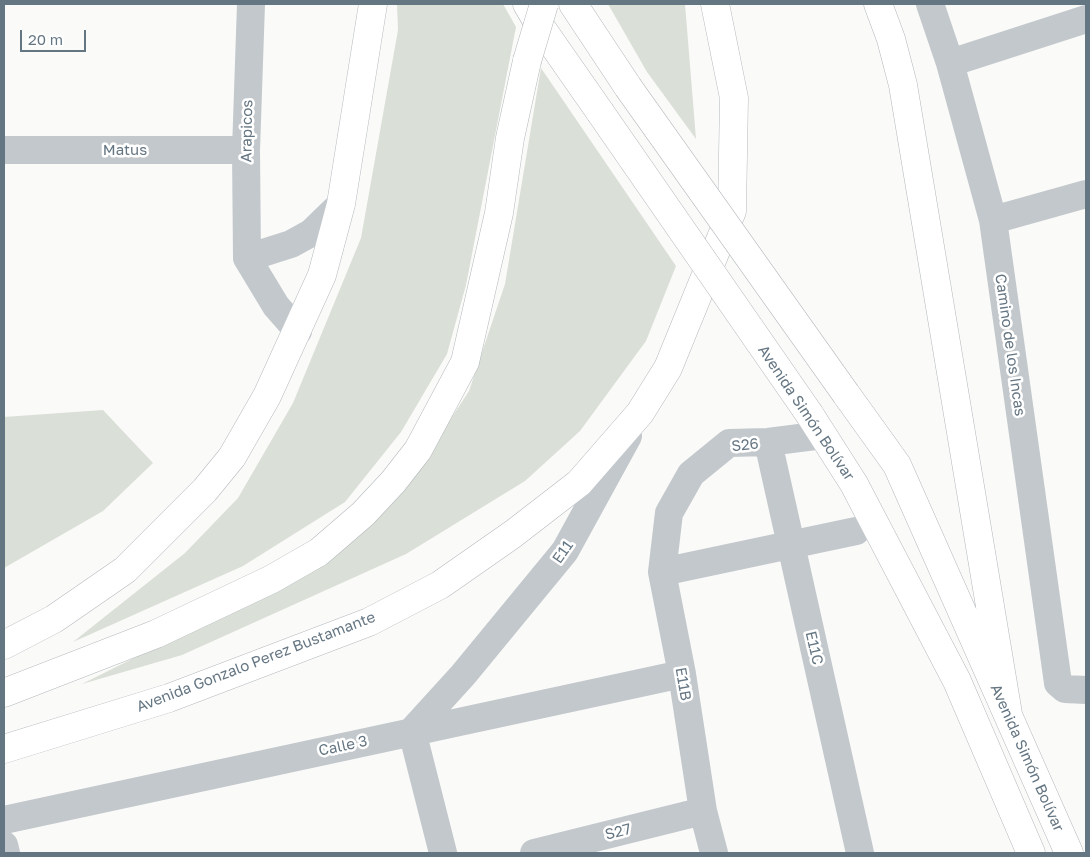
<!DOCTYPE html>
<html>
<head>
<meta charset="utf-8">
<style>
	body { margin:0 }
	#map { position:relative; width:1090px; height:857px; overflow:hidden; background:#fafaf8; font-family:"Golos Text",sans-serif }
	canvas { display:block }
	.frame { position:absolute; inset:0; border:5px solid #657683; pointer-events:none }
	.scale { position:absolute; left:20px; top:30px; width:66px; height:22px; box-sizing:border-box; border:2px solid #657683; border-top:0; padding-left:6px; font-size:15px; line-height:18px; white-space:nowrap; color:#657683; -webkit-text-stroke:4px #fff; paint-order:stroke }
</style>
</head>
<body>
<div id="map">
<canvas width="1090" height="857"></canvas>
<div class="frame"></div>
<div class="scale">20 m</div>
</div>
<script>
const ctx = document.querySelector('canvas').getContext('2d');
ctx.lineJoin = 'round';
function paint(path, color) {
  ctx.fillStyle = color;
  ctx.fill(path, 'evenodd');
}
function shape(rows) {
  const path = new Path2D();
  for (const r of rows) {
    path.moveTo(r[0], r[1]);
    for (let i = 2; i < r.length; i += 2) path.lineTo(r[i], r[i + 1]);
  }
  return path;
}
function stroke(path, color, width, dash) {
  ctx.strokeStyle = color;
  ctx.lineWidth = width;
  ctx.lineCap = dash ? 'butt' : 'round';
  ctx.setLineDash(dash || []);
  ctx.stroke(path);
}
function label(font, color, halo, rows, align = 'center') {
  ctx.font = font + ' "Golos Text",sans-serif';
  ctx.lineWidth = 5;
  ctx.setLineDash([]);
  ctx.textBaseline = 'middle';
  ctx.strokeStyle = halo;
  ctx.fillStyle = color;
  for (const [text, x, y, turn = 0] of rows) {
    ctx.save();
    ctx.translate(x, y);
    ctx.rotate((+turn || 0) * Math.PI / 180);
    ctx.textAlign = isNaN(turn) ? turn : align;
    if (halo) ctx.strokeText(text, 0, 0);
    ctx.fillText(text, 0, 0);
    ctx.restore();
  }
}
paint(shape([
	[397,4,503,4,516,27,466,285,447,354,401,432,345,502,243,566,73,642,185,553,238,498,293,403,361,238,398,30],
	[608,4,685,4,696,139,647,72],
	[541,68,676,266,646,341,580,431,525,481,406,554,182,655,82,684,330,560,403,492,469,391,505,284],
	[103,410,153,463,103,511,4,568,4,417]
]), '#dadfd7');
const major = shape([
	[4,645,54,619,125,570,205,490,232,457,267,396,322,275,341,204,373,4],
	[4,749,169,698,369,622,440,585,513,534,579,483,640,413,668,368,732,211,734,98,715,4]
]);
const highway = shape([
	[527,4,540,26,600,112],
	[573,4,628,87],
	[878,4,891,39,903,85,1008,714],
	[846,394,897,465,1069,853],
	[810,415,854,484,957,681,1031,853],
	[4,693,156,634,272,579,319,552,363,514,393,482,418,450,465,362,499,213,510,138,527,61]
]);
stroke(major, '#b5babe', 29);
stroke(highway, '#b4b9bd', 29);
stroke(shape([
	[251,4,246,150,247,258,276,306,298,331],
	[930,4,950,63,993,220,1058,683,1065,689,1086,690],
	[950,63,1086,19],
	[4,150,246,150],
	[993,220,1086,194],
	[247,258,291,244,311,233,341,204],
	[768,442,860,853],
	[662,572,856,531],
	[4,820,682,674],
	[4,845,6,853],
	[443,853,412,731,463,675,565,551,628,436],
	[534,853,703,811],
	[714,853,703,811,682,674,662,572,669,513,691,474,729,443,768,442,823,435]
]), '#c3c8cc', 28);
stroke(major, '#fff', 28);
stroke(highway, '#fff', 28);
const highwayBridge = shape([
	[527,61,544,4],
	[628,87,846,394],
	[600,112,810,415]
]);
stroke(highwayBridge, '#b4b9bd', 29, []);
stroke(highwayBridge, '#fff', 28);
label('15px', '#657683', '#fff', [
	["Arapicos",247,131,-89],
	["Matus",125,150],
	["Camino de los Incas",1010,345,82],
	["Avenida Simón Bolívar",806,413,56],
	["S26",745,445,-6],
	["E11",563,552,-55],
	["E11C",814,648,77],
	["Avenida Gonzalo Perez Bustamante",256,662,-21],
	["E11B",683,684,80],
	["Calle 3",343,746,-12],
	["Avenida Simón Bolívar",1027,758,66],
	["S27",618,832,-14]
]);
</script>
</body>
</html>
